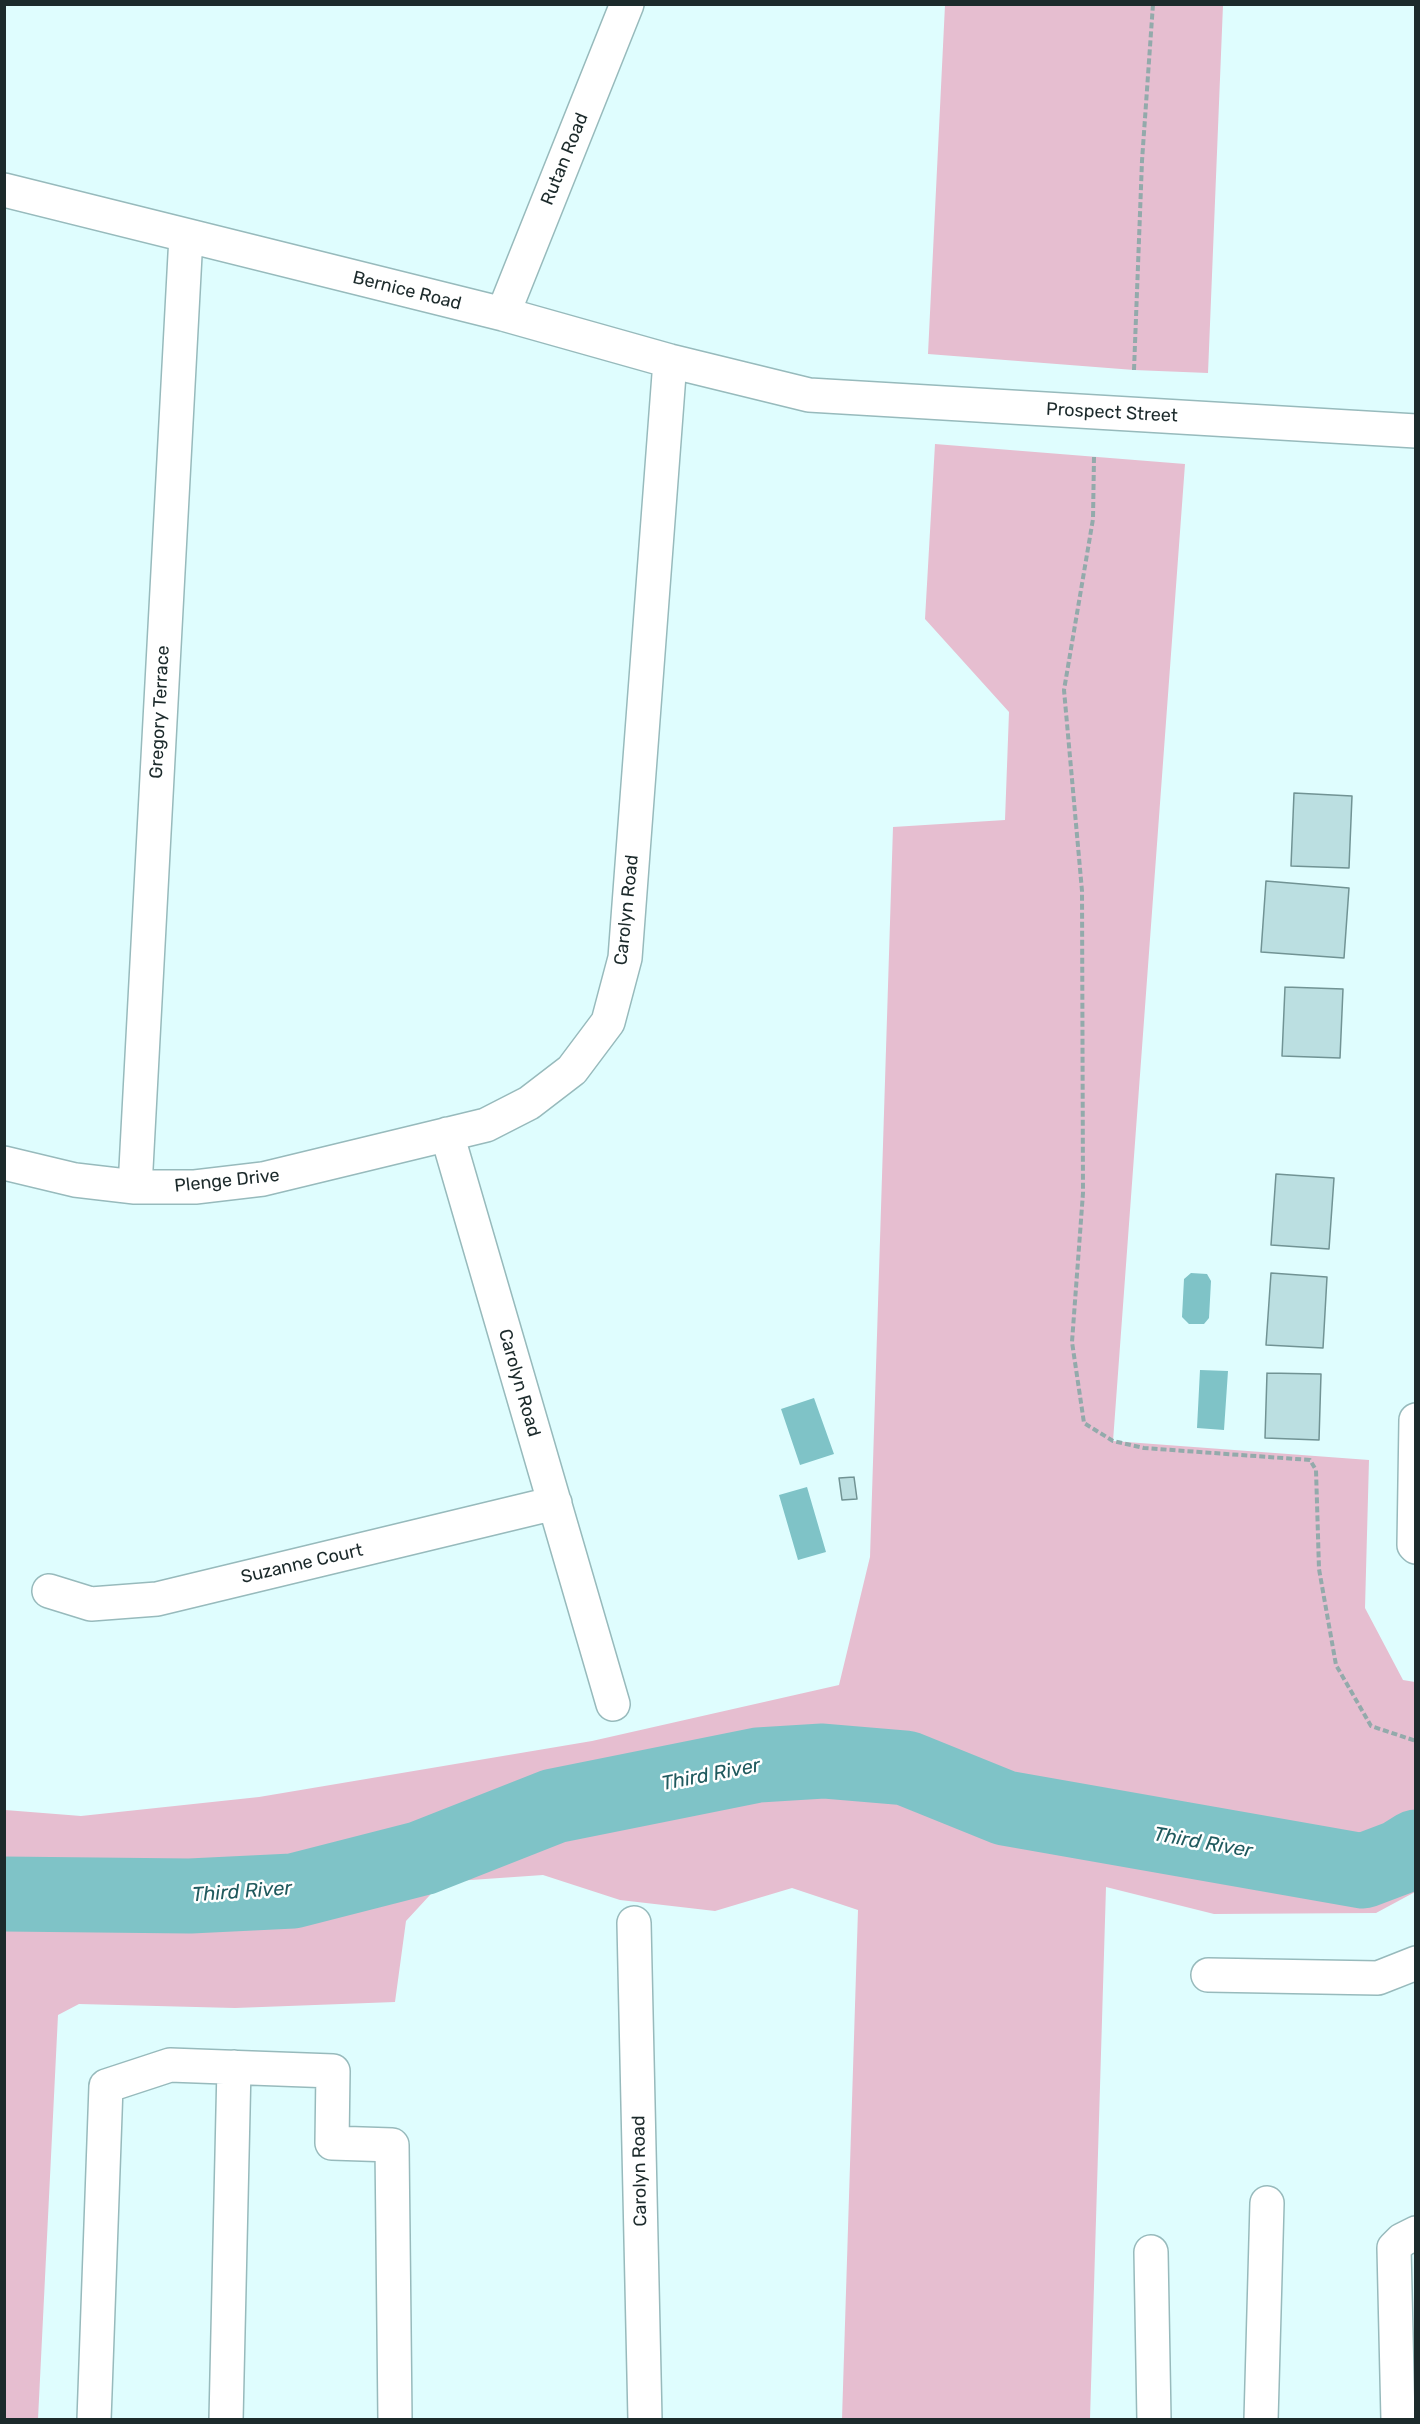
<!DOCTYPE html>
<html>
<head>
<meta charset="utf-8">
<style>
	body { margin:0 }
	#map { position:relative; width:1420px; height:2424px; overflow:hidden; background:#dffdfe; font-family:Rubik,sans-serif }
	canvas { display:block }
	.frame { position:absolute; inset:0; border:6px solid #1c2a2b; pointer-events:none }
</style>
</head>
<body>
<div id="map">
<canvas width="1420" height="2424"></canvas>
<div class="frame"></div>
</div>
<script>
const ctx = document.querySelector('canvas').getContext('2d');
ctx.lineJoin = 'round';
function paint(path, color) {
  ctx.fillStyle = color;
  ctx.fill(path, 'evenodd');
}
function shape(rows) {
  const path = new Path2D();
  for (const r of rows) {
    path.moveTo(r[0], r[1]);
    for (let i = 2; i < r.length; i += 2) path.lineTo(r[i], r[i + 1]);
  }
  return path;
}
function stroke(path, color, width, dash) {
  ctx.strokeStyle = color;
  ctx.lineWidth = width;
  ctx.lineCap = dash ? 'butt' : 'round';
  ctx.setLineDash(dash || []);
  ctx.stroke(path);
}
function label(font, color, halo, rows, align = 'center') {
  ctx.font = font + ' Rubik,sans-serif';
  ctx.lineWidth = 5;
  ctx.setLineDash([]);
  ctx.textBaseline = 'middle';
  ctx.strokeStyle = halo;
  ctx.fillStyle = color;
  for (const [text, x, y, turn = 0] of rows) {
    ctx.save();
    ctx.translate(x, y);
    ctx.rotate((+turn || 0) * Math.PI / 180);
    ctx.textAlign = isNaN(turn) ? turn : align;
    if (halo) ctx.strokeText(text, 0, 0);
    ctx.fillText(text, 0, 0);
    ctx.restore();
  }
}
paint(shape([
	[945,5,1223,5,1208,373,1134,370,928,354],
	[935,444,1185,464,1113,1441,1369,1460,1365,1608,1403,1680,1415,1682,1415,1892,1376,1913,1214,1914,1106,1887,1090,2419,842,2419,858,1910,792,1888,715,1911,620,1900,543,1875,442,1882,406,1921,395,2002,235,2008,79,2004,58,2015,38,2419,5,2419,5,1810,81,1816,259,1797,592,1741,839,1685,870,1557,893,827,1005,820,1009,712,925,619]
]), '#e6bed0');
paint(shape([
	[1191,1273,1207,1274,1211,1281,1209,1318,1204,1324,1189,1324,1182,1317,1184,1279],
	[1200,1370,1228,1371,1224,1430,1197,1428],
	[814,1398,834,1454,800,1465,781,1409],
	[807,1487,826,1552,798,1560,779,1495]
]), '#7fc3c7');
stroke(shape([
	[4,1894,190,1896,293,1891,422,1858,554,1806,758,1765,823,1761,906,1768,1005,1808,1363,1871,1400,1857,1416,1847]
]), '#7fc3c7', 75);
const building = shape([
	[1294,793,1352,796,1349,868,1291,866,1294,793],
	[1266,881,1349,888,1344,958,1261,952,1266,881],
	[1285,987,1343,989,1340,1058,1282,1056,1285,987],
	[1276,1174,1334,1178,1329,1249,1271,1245,1276,1174],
	[1271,1273,1327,1277,1323,1348,1266,1345,1271,1273],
	[1267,1373,1321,1374,1319,1440,1265,1438,1267,1373],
	[854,1477,857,1499,842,1500,839,1478,854,1477]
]);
paint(building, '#bbdfe1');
stroke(building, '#719394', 1.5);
const minor = shape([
	[4,190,503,314,670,361,809,395,1416,431],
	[503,314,627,4],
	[447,1134,613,1704],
	[4,1163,75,1180,135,1187,195,1187,263,1179,486,1125,529,1103,572,1070,608,1022,625,958,670,361],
	[135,1187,186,236],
	[1416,1420,1414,1545,1416,1547],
	[49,1591,91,1604,157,1599,555,1503],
	[634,1923,645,2420],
	[1208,1975,1378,1978,1416,1963],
	[1151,2252,1154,2420],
	[94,2420,106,2086,170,2065,333,2071,332,2143,392,2145,395,2420],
	[226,2420,234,2067],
	[1261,2420,1267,2203],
	[1398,2420,1394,2248,1402,2240,1416,2233]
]);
stroke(minor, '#97babc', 36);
stroke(shape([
	[1134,370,1142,161,1153,4],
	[1094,457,1093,519,1064,690,1082,891,1083,1193,1072,1342,1084,1423,1113,1441,1144,1448,1310,1460,1316,1470,1319,1569,1336,1665,1371,1726,1416,1741]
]), '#93aaab', 4, [6, 3]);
stroke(minor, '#fff', 33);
label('18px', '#1c2a2b', '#fff', [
	["Rutan Road",565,159,-68],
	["Bernice Road",407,291,14],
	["Prospect Street",1112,413,3],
	["Gregory Terrace",160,712,-87],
	["Carolyn Road",627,910,-84],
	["Plenge Drive",227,1181,-6],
	["Carolyn Road",519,1383,74],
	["Suzanne Court",302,1564,-13],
	["Carolyn Road",640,2171,-91]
]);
label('italic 20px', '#205a5e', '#fff', [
	["Third River",711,1775,-11],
	["Third River",1203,1843,10],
	["Third River",242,1892,-4]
]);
</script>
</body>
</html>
